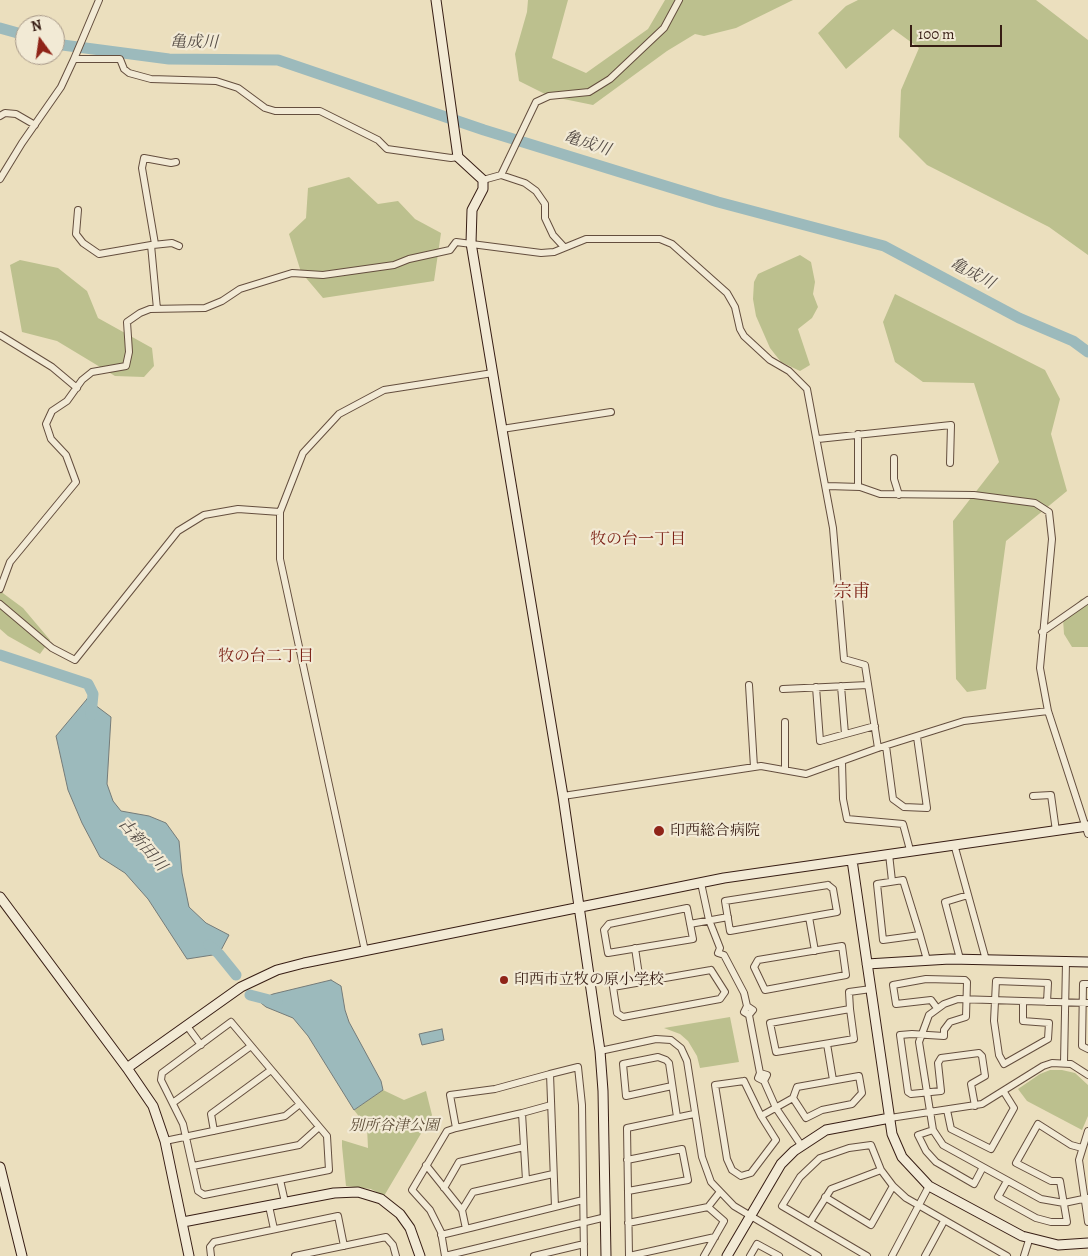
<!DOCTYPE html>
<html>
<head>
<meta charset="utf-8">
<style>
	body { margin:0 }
	#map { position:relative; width:1088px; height:1256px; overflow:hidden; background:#ebdfbe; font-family:Alegreya,serif }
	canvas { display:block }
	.north { position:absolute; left:15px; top:15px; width:50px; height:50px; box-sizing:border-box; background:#f2ead5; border:1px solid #a79888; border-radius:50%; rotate:346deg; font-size:14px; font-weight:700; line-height:20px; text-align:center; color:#371d14 }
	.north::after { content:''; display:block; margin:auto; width:18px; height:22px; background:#8f2418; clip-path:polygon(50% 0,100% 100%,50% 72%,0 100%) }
	.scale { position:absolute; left:910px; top:25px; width:92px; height:22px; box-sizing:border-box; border:2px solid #371d14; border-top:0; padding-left:6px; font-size:15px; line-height:18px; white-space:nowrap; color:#371d14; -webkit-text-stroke:4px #f2ead5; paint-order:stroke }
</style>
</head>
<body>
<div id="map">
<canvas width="1088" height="1256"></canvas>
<div class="north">N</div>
<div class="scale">100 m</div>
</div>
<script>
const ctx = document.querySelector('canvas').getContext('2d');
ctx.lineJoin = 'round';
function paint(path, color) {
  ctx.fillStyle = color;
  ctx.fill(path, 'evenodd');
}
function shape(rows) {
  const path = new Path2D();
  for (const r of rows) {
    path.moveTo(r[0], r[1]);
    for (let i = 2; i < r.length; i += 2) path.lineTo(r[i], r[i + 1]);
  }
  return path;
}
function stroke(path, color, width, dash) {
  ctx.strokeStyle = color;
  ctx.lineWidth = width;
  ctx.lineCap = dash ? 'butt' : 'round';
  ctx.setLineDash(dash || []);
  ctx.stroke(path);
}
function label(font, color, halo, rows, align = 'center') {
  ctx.font = font + ' Alegreya,"Noto Serif JP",serif';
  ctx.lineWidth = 4.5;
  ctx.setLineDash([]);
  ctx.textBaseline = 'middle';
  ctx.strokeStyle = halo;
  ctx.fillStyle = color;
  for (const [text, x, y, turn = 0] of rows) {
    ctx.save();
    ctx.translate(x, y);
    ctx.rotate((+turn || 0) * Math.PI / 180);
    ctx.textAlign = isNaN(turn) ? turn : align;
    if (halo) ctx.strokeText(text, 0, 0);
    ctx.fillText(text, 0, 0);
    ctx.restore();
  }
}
paint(shape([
	[528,0,568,0,552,58,586,73,648,29,665,0,793,0,736,28,704,36,695,34,667,51,593,105,549,96,519,81,515,54,527,12],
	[858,0,1036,0,1088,40,1088,255,1049,227,927,165,899,137,901,90,919,48,893,29,846,69,818,33,846,6],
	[349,177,378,204,398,201,415,219,441,233,434,281,323,298,301,272,289,234,306,218,308,188],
	[800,255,811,262,815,282,813,294,818,307,812,318,798,329,810,365,800,371,781,362,770,348,756,316,753,299,754,282,758,274],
	[20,260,58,268,87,291,98,318,152,348,154,366,144,377,115,376,57,341,22,332,10,265],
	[895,294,1045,370,1060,399,1051,434,1067,491,1006,541,986,689,967,692,956,679,953,521,999,462,974,383,923,382,895,362,883,322],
	[0,591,23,608,50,640,40,654,8,636,0,629],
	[1088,598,1088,647,1072,647,1064,634,1063,619,1081,599],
	[730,1017,739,1062,700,1068,697,1056,688,1041,680,1034,664,1028],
	[1050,1070,1062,1070,1075,1073,1088,1085,1088,1116,1082,1130,1027,1101,1018,1089,1040,1074],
	[383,1090,404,1100,426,1091,432,1115,384,1196,371,1189,346,1186,342,1146,342,1140,368,1148,367,1127,354,1110]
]), '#bcc08e');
const water = shape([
	[87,699,111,717,107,784,113,801,121,811,149,816,166,823,179,841,182,873,189,907,206,923,229,935,219,954,187,959,148,899,125,873,100,857,82,823,68,790,56,736,87,699],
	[331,980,341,986,345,1010,349,1022,381,1081,383,1090,354,1110,308,1036,293,1018,266,1007,261,1003,262,999,273,994,331,980],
	[442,1029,444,1040,422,1045,419,1034,442,1029]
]);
paint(water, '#9cbabc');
stroke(water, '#747b79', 1);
stroke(shape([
	[0,28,25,35],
	[55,44,169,59,278,60,484,130,633,176,718,202,884,246,1019,318,1073,341,1088,352],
	[0,655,88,684,93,694,91,715],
	[209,945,219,954,236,975],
	[250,995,277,1002]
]), '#9cbabc', 11);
const street = shape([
	[74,59,99,0],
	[0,116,5,113,16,114,35,125],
	[501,175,525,183,536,191,545,204,545,218,553,235,564,247],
	[0,179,22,143,61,87,74,59,120,59,124,69,129,73,151,79,216,81,238,88,265,108,275,111,320,111,378,140,387,149,451,158,458,157],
	[483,180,501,175,536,102,549,96,589,92,610,79,664,28,679,0],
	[78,210,76,234,83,243,99,254,151,245,157,309],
	[155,244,142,168,144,158,171,163,176,162],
	[153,245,172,243,179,246],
	[0,335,52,367,77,388],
	[502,429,611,412],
	[858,434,858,487],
	[818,439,951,425,950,463],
	[894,458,894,479,899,495],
	[827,486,860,487,880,494,974,495,1035,503,1049,512,1052,539,1040,668,1048,711,1088,834],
	[0,589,10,562,76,482,66,455,51,439,46,424,52,411,67,401,82,380,92,372,126,366,129,352,127,322,140,313,150,309,205,308,222,301,240,289,292,273,323,275,394,265,409,259,450,250,456,242,541,253,554,252,586,239,660,239,672,244,727,293,735,307,740,329,744,336,770,360,789,371,807,389,833,528,844,659,865,665,878,748],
	[0,604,52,648,75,660,178,531,204,515,238,509,280,512],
	[1042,632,1088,600],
	[749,685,754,767],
	[841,686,845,734],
	[816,687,820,741,875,726],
	[783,689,868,685],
	[886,746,893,799,904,807,927,808,917,737],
	[842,762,843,799,847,819,903,824,910,850],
	[785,770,785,722],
	[563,796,761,766,806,774,878,748,964,721,1048,711],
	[1033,796,1051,795,1056,831],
	[954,844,986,960],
	[889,854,892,881],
	[903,880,920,935,883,940,877,884,903,880],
	[701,883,709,920,720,948,718,953,724,955,744,993,747,1006,744,1012,749,1015,760,1073,758,1078,764,1081,776,1108,801,1145],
	[828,885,833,889,837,912,730,931,725,901,828,885],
	[687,908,693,939,608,953,604,930,609,924,687,908],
	[809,917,815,951],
	[690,924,728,917],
	[920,935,927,960],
	[842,946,846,975,765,990,754,967,758,960,842,946],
	[635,948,640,982],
	[365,951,280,559,280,512,303,453,339,414,384,390,493,373],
	[960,959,945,902,968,895],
	[711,970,725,992,720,999,623,1017,617,1013,613,987,711,970],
	[1088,984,1083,984,1082,1046,1088,1049],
	[1023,1002,1023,1021,1049,1023,1048,1039,1004,1064,999,1055,994,1021,996,981,1048,983,1047,1002],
	[1088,1003,958,999,944,1004,929,1015,919,1042,933,1130,943,1145,1041,1199,1064,1203,1088,1198],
	[747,1006,753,1010,749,1015],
	[937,1008,931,1000,896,1004,893,985,926,979,965,980,967,982,966,1017,950,1022,944,1030,944,1036,912,1034,900,1035,908,1092,911,1094,941,1091,938,1063,941,1058,979,1053,982,1056,985,1076,971,1084,975,1106],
	[850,1009,854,1039,776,1052,770,1023,850,1009],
	[850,1009,849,992,871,989],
	[231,1022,327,1136,329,1170,204,1195,198,1191,183,1124,161,1080,162,1073,231,1022],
	[187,1026,201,1045],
	[827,1044,833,1080],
	[600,1051,656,1039,671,1040,681,1048,687,1061,702,1157,711,1182,734,1206,818,1256],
	[1064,1063,1066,962],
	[760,1073,767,1075,764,1081],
	[744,1081,761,1116,776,1140,751,1173,741,1176,732,1170,727,1159,715,1085,744,1081],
	[672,1086,626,1096,623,1064,658,1057,666,1060,669,1063,677,1117],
	[174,1102,251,1046],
	[947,1110,951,1129,991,1149,1014,1108,1004,1092],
	[761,1116,793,1098,797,1087,859,1076,862,1093,852,1104,822,1110,806,1118,793,1098],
	[890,1118,982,1104,1043,1066,1052,1063,1071,1064,1088,1075],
	[456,1128,522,1113],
	[933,1130,918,1135,926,1151,936,1162,974,1184,983,1167],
	[214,1131,211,1114,271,1070],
	[1088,1131,1079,1160,1088,1222],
	[165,1141,285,1116,300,1104],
	[524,1147,526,1180],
	[627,1160,682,1149,688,1180,628,1191],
	[426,1165,462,1210],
	[193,1166,299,1145,319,1127],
	[553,1174,473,1192,462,1210,466,1229,583,1200],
	[280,1180,285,1202],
	[1007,1181,998,1197,1036,1218,1051,1222,1067,1222,1060,1181,1051,1181,1016,1163,1038,1124,1071,1145,1082,1148],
	[444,1188,459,1162,524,1147,522,1113,551,1105],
	[825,1197,871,1225,893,1186],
	[269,1206,274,1229],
	[555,1207,550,1074,578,1067,582,1105,584,1256],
	[810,1222,831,1189,881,1170],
	[628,1223,708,1207,719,1193],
	[441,1235,466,1229],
	[211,1256,210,1247,214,1242,338,1216,344,1246],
	[295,1256,386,1237,393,1245,396,1256],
	[445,1256,441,1232,430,1210,412,1190,447,1131,456,1128,450,1095,495,1089,550,1074],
	[445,1256,606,1217],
	[534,1256,584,1244],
	[629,1256,627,1128,694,1114],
	[629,1256,715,1237],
	[704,1256,724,1221,708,1207],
	[750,1256,757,1244,779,1256],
	[867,1256,782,1206,800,1177,820,1158,849,1148,871,1145,881,1170,893,1186,906,1198,1007,1256],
	[892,1256,929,1186],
	[925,1256,944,1221],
	[1024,1256,1029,1240]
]);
const secondary = shape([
	[436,0,458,157,483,180,483,189,472,210,471,243,563,796,600,1051,603,1091,606,1256],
	[852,860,892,1134,902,1157,929,1186,1022,1236,1058,1245,1088,1243],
	[0,897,127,1068,153,1106,165,1141,189,1256],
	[867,964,950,959,1088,962],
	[127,1068,241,987,277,970,304,963,724,878,1088,826],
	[0,1167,22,1256],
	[183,1222,334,1193,358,1192,381,1199,400,1214,410,1228,420,1256],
	[727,1256,781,1164,794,1151,826,1130,890,1118]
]);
stroke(street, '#644e3e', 8);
stroke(secondary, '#371d14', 11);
stroke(street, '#f2ead5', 6);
stroke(secondary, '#f2ead5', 9);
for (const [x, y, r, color] of [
	[659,831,6,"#8f2418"],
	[504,980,5,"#8f2418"]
]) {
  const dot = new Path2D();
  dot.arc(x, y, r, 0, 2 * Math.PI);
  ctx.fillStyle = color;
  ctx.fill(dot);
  stroke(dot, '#f2ead5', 2);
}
label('15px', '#371d14', '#f2ead5', [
	["印西総合病院",670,831],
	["印西市立牧の原小学校",514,980]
], 'left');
label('italic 15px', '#5f4e39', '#f2ead5', [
	["別所谷津公園",394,1126]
]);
label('italic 16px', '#554c46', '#f2ead5', [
	["亀成川",194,43,1],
	["亀成川",587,144,18],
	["亀成川",972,274,28],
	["古新田川",142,845,49]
]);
label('16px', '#7a1f14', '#f2ead5', [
	["牧の台一丁目",638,540],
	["牧の台二丁目",266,657]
]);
label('18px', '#7a1f14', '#f2ead5', [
	["宗甫",852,593]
]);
</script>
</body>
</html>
